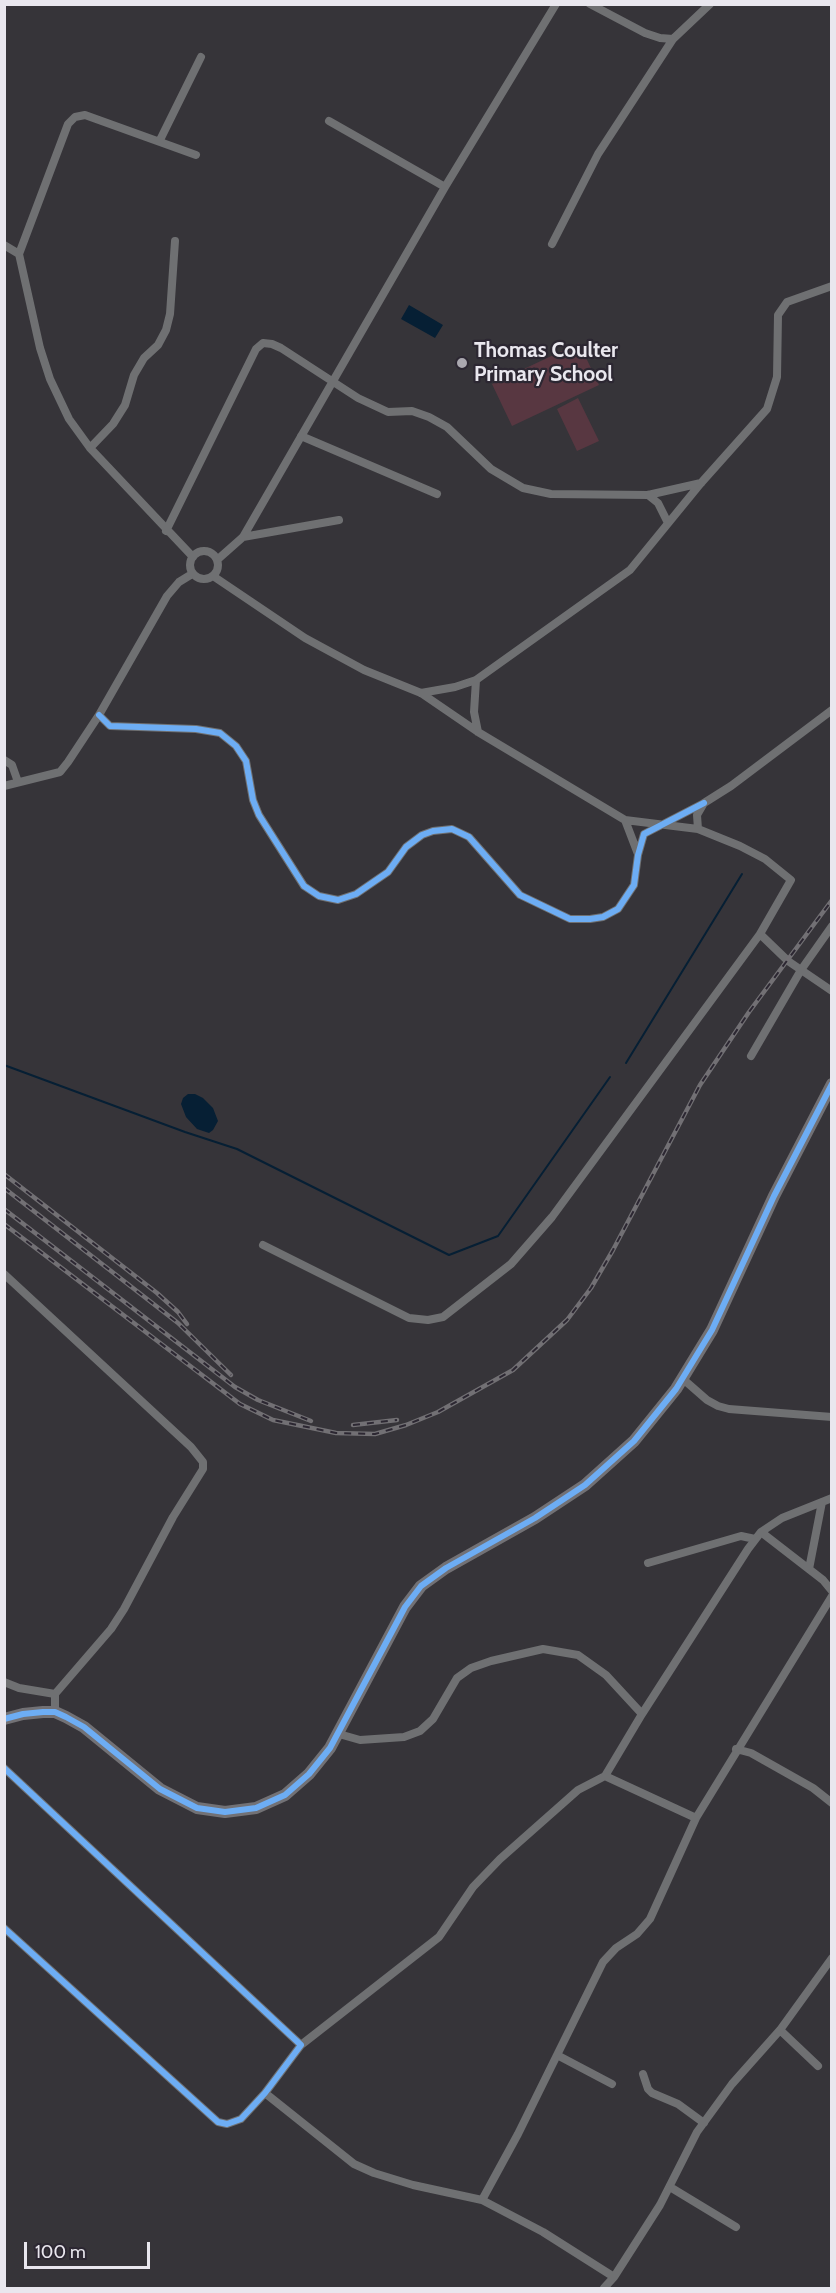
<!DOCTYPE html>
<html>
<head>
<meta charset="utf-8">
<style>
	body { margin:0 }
	#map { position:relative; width:836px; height:2293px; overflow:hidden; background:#363439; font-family:Cabin,sans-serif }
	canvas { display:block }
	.frame { position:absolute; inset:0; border:6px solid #e9e7ee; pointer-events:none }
	.scale { position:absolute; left:24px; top:2242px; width:126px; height:27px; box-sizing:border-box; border:3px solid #e9e7ee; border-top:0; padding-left:8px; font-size:18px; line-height:21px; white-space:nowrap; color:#e9e7ee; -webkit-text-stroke:4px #2c2732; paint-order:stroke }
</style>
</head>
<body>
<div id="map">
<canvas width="836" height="2293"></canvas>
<div class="frame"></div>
<div class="scale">100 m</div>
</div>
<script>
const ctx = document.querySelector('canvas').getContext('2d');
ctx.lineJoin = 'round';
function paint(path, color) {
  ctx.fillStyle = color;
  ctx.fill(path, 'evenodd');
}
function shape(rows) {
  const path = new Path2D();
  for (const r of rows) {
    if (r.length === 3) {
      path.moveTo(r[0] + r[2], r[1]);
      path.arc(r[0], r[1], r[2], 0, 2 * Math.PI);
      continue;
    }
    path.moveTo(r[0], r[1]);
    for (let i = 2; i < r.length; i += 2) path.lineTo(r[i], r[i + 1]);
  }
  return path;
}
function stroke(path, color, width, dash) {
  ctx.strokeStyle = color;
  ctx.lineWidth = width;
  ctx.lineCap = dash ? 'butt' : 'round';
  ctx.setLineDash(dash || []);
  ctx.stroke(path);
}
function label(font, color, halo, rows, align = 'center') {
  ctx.font = font + ' Cabin,sans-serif';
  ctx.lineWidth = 4.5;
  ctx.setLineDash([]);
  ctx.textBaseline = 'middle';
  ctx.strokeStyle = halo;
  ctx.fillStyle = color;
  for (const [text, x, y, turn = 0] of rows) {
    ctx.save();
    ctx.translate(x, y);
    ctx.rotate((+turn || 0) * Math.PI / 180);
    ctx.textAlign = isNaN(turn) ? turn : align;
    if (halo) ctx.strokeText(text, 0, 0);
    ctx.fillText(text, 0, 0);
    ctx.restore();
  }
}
paint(shape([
	[579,343,599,385,512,426,492,384],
	[578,398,599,441,577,451,557,409]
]), '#583741');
paint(shape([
	[409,305,443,325,435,338,401,319],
	[188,1094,195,1094,203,1098,213,1108,218,1121,213,1130,209,1133,197,1129,186,1117,181,1104,183,1098]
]), '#061f34');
stroke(shape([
	[626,1063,742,874],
	[4,1065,185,1132,237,1149,449,1255,498,1236,610,1077]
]), '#061f34', 2);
stroke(shape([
	[590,4,645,33,660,38,673,39,710,4],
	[329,121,445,187],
	[160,140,201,57],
	[552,244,598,154,673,39],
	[4,245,19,254,40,348,50,379,69,419,90,448,193,557],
	[19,254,68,124,75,117,85,115,196,155],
	[301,436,437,494],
	[90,448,113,424,125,405,134,375,144,358,158,345,166,330,170,314,175,241],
	[648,495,658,503,668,523],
	[166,531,256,349,263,343,272,344,281,348,358,398,388,412,412,411,429,417,447,427,491,469,523,488,551,494,648,495,701,483],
	[243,537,339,520],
	[204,565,14],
	[217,560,243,537,445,187,556,4],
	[213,576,305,638,364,670,421,693,478,732,625,820,698,829,740,846,765,859,791,880,760,934,788,961,832,991],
	[476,680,474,712,478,732],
	[421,693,455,687,476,680,630,570,701,483,767,409,777,377,778,315,787,302,832,286],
	[99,715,110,726,196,729,220,733,236,746,246,761,253,800,259,815,304,886,319,896,338,900,356,894,388,872,406,847,422,835,433,831,452,829,469,837,520,895,570,919,590,919,603,917,618,909,634,885,638,855,644,834,704,803],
	[4,760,12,765,18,782],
	[4,786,60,772,68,762,99,715,167,596,179,582,192,574],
	[625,820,638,854],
	[698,829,697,815,704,803,731,786,832,710],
	[751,1056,801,970,832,926],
	[263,1245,409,1318,428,1320,443,1317,511,1264,552,1217,760,934],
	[4,1274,191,1447,203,1462,203,1469,173,1517,124,1609,111,1629,55,1694,55,1712],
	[683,1379,707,1400,718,1406,729,1409,832,1417],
	[761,1532,823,1580,832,1591],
	[648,1563,741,1536,755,1539],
	[809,1569,822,1502],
	[4,1682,19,1688,55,1694],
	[339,1734,360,1740,404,1737,420,1731,433,1719,457,1678,471,1668,491,1661,543,1649,578,1655,606,1675,642,1714],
	[736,1749,751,1753,813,1788,832,1803],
	[4,1768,301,2045,265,2093,241,2119,227,2124,218,2122,4,1928],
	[605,1776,696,1818],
	[780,2030,818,2066],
	[301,2045,439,1937,473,1887,500,1859,578,1790,605,1776,642,1714,748,1549,761,1532,782,1518,832,1498],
	[557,2055,612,2084],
	[643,2074,648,2089,652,2093,678,2104,704,2123],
	[265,2093,354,2164,374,2173,413,2185,482,2200,543,2232,614,2277],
	[670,2187,736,2227],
	[482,2200,518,2134,603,1962,616,1948,637,1934,650,1919,696,1818,832,1596],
	[604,2288,614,2277,660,2205,697,2132,732,2084,780,2030,832,1958]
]), '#6f7072', 8);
stroke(shape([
	[4,1719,23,1714,43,1712,55,1712,66,1717,84,1727,160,1789,197,1808,225,1812,256,1808,285,1795,309,1774,330,1748,405,1607,421,1586,446,1568,535,1518,585,1485,634,1441,676,1389,712,1330,774,1196,832,1084]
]), '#727175', 12);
const rail = shape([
	[4,1174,157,1293,178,1312,187,1324],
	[4,1188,178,1323,231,1375],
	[4,1209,235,1387,258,1400,311,1421],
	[4,1224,240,1404,273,1420,336,1433,375,1434,406,1425,438,1412,513,1370,567,1320,591,1288,613,1250,700,1085,749,1012,832,900],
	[353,1425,397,1420]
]);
stroke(rail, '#727074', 4.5);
stroke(rail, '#2c2732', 2, [7]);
stroke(shape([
	[99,715,110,726,196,729,220,733,236,746,246,761,253,800,259,815,304,886,319,896,338,900,356,894,388,872,406,847,422,835,433,831,452,829,469,837,520,895,570,919,590,919,603,917,618,909,634,885,638,855,644,834,704,803],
	[4,1719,23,1714,43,1712,55,1712,66,1717,84,1727,160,1789,197,1808,225,1812,256,1808,285,1795,309,1774,330,1748,405,1607,421,1586,446,1568,535,1518,585,1485,634,1441,676,1389,712,1330,774,1196,832,1084],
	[4,1768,301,2045,265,2093,241,2119,227,2124,218,2122,4,1928]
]), '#6dadf4', 6);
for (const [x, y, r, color] of [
	[462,363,6,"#aaa8af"]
]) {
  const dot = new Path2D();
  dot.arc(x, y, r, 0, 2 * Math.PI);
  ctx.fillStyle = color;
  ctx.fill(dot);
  stroke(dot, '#2c2732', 2);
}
label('bold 21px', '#e9e7ee', '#2c2732', [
	["Thomas Coulter",474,351],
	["Primary School",474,375]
], 'left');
</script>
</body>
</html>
